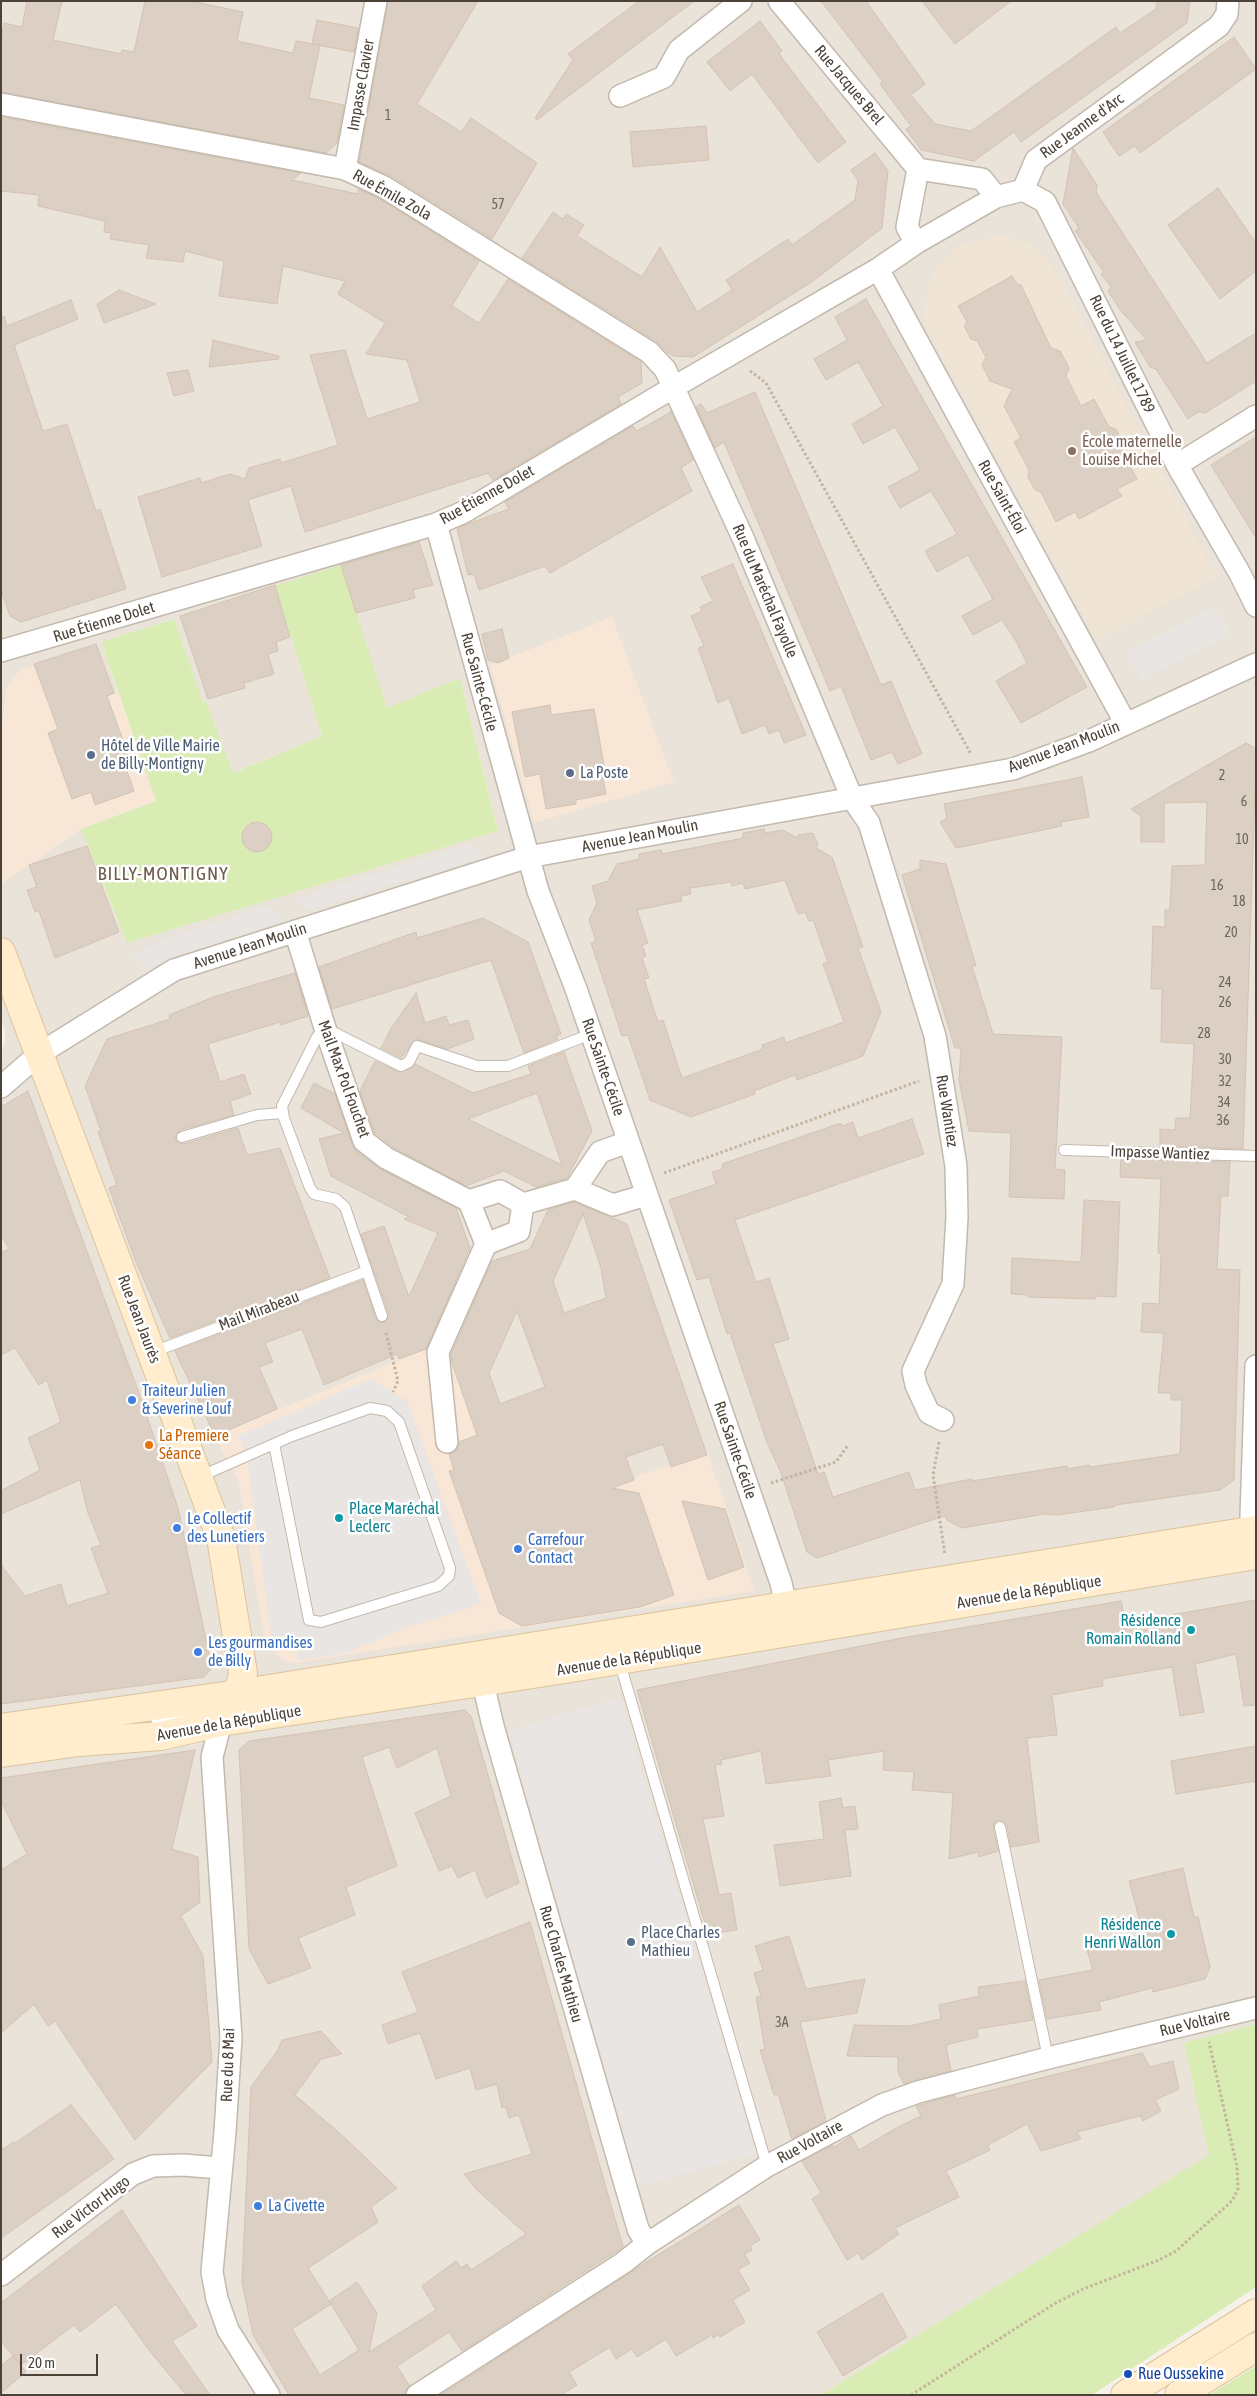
<!DOCTYPE html>
<html>
<head>
<meta charset="utf-8">
<style>
	body { margin:0 }
	#map { position:relative; width:1257px; height:2396px; overflow:hidden; background:#f6f2eb; font-family:"Asap Condensed",sans-serif }
	canvas { display:block }
	.frame { position:absolute; inset:0; border:2px solid #4b4238; pointer-events:none }
	.scale { position:absolute; left:20px; top:2354px; width:78px; height:22px; box-sizing:border-box; border:2px solid #4b4238; border-top:0; padding-left:6px; font-size:15px; line-height:18px; white-space:nowrap; color:#4b4238; -webkit-text-stroke:4px #fff; paint-order:stroke }
</style>
</head>
<body>
<div id="map">
<canvas width="1257" height="2396"></canvas>
<div class="frame"></div>
<div class="scale">20 m</div>
</div>
<script>
const ctx = document.querySelector('canvas').getContext('2d');
ctx.lineJoin = 'round';
function paint(path, color) {
  ctx.fillStyle = color;
  ctx.fill(path, 'evenodd');
}
function shape(rows) {
  const path = new Path2D();
  for (const r of rows) {
    if (r.length === 3) {
      path.moveTo(r[0] + r[2], r[1]);
      path.arc(r[0], r[1], r[2], 0, 2 * Math.PI);
      continue;
    }
    path.moveTo(r[0], r[1]);
    for (let i = 2; i < r.length; i += 2) path.lineTo(r[i], r[i + 1]);
  }
  return path;
}
function stroke(path, color, width, dash) {
  ctx.strokeStyle = color;
  ctx.lineWidth = width;
  ctx.lineCap = dash ? 'butt' : 'round';
  ctx.setLineDash(dash || []);
  ctx.stroke(path);
}
function label(font, color, halo, rows, align = 'center') {
  ctx.font = font + ' "Asap Condensed",sans-serif';
  ctx.lineWidth = 5;
  ctx.setLineDash([]);
  ctx.textBaseline = 'middle';
  ctx.strokeStyle = halo;
  ctx.fillStyle = color;
  for (const [text, x, y, turn = 0] of rows) {
    ctx.save();
    ctx.translate(x, y);
    ctx.rotate((+turn || 0) * Math.PI / 180);
    ctx.textAlign = isNaN(turn) ? turn : align;
    if (halo) ctx.strokeText(text, 0, 0);
    ctx.fillText(text, 0, 0);
    ctx.restore();
  }
}
paint(shape([
	[1,1,1256,1,1256,2024,1184,2043,1210,2155,821,2395,1,2395,1,1056,5,1041,5,1029,1,1023,1,884,81,829,127,943,498,831,460,678,387,709,275,586,322,736,232,773,206,701,203,702,173,619,101,642,118,693,90,703,7,686,1,736],
	[427,1349,478,1434,455,1442,465,1467,597,1490,265,1641,239,1480,215,1436]
]), '#eae3d9');
paint(shape([
	[612,617,674,782,534,823,490,665],
	[71,653,90,703,118,693,156,801,81,829,1,884,1,736,7,686,20,670],
	[427,1349,452,1362,478,1433,455,1442,465,1467,598,1490,707,1452,755,1591,294,1663,279,1657,265,1641,239,1480,214,1436]
]), '#f8e6d7');
paint(shape([
	[998,236,1024,241,1050,261,1217,577,1097,640,925,325,927,290,937,266,956,249,976,240]
]), '#f0e5d5');
paint(shape([
	[341,565,387,708,460,678,498,831,127,943,81,829,156,801,101,642,174,619,203,702,206,701,233,773,322,736,275,586],
	[1256,2024,1256,2287,1092,2395,821,2395,1209,2155,1184,2043],
	[1256,2366,1256,2395,1209,2395]
]), '#d8ecb3');
paint(shape([
	[1215,606,1230,634,1141,681,1126,653],
	[472,844,486,857,306,910,295,899],
	[270,906,285,920,177,955,146,970,132,955,169,937],
	[371,1379,407,1401,481,1604,401,1629,347,1653,299,1660,294,1640,272,1642,247,1456,238,1436],
	[620,1698,756,2154,638,2186,509,1730]
]), '#e8e5e3');
const building = shape([
	[27,1,62,1,53,40,121,54,122,50,134,52,145,1,190,1,243,12,237,41,293,53,296,41,320,45,309,98,344,105,337,143,326,153,1,92,1,38,4,23,22,27,27,1],
	[388,1,478,1,417,104,460,131,462,131,471,118,537,163,492,239,391,176,359,162,388,1],
	[639,1,694,1,537,120,535,118,573,60,568,54,639,1],
	[821,1,866,1,925,84,911,95,935,124,971,131,1116,27,1120,33,1156,9,1157,1,1190,1,1187,23,1021,142,1014,132,974,161,921,150,906,129,911,126,880,84,883,82,821,1],
	[922,1,1011,1,955,44,922,1],
	[317,20,358,28,354,52,312,44,317,20],
	[760,21,782,51,779,54,846,142,818,163,752,74,730,91,707,62,760,21],
	[1234,37,1256,69,1140,153,1135,146,1119,156,1103,132,1234,37],
	[1,117,301,173,292,180,358,194,358,189,378,198,479,261,452,306,479,323,508,279,641,362,642,383,618,397,621,404,493,480,488,473,305,532,291,486,248,500,262,546,162,577,138,497,200,478,201,483,230,474,245,479,249,468,280,459,281,463,338,445,310,355,345,350,367,419,420,402,407,360,366,354,385,323,338,294,345,281,283,266,277,304,219,296,224,261,185,251,183,262,146,258,149,245,110,239,111,233,104,232,105,221,38,206,39,195,1,191,1,117],
	[706,126,709,160,633,167,630,132,706,126],
	[1073,148,1097,185,1096,192,1207,363,1256,333,1256,381,1205,413,1198,412,1188,419,1156,369,1150,367,1135,342,1147,340,1121,311,1108,291,1111,287,1101,274,1104,272,1075,231,1079,228,1063,204,1073,148],
	[875,153,888,171,882,228,813,281,693,357,673,356,666,351,656,341,522,258,553,212,563,219,566,214,584,225,577,236,642,277,660,247,697,312,732,290,726,280,788,239,792,245,855,200,858,180,851,170,875,153],
	[1218,188,1256,243,1256,271,1220,299,1168,225,1218,188],
	[1012,276,1017,284,1021,285,1051,348,1060,351,1069,368,1066,376,1081,406,1094,399,1109,427,1116,429,1123,443,1121,450,1137,479,1117,489,1122,496,1079,519,1075,512,1056,522,1041,492,1035,490,1028,477,1029,470,1014,442,1021,438,1004,406,1012,389,990,381,982,365,986,357,977,341,971,339,964,326,967,322,958,306,1012,276],
	[119,290,156,304,104,323,97,304,119,290],
	[866,299,1087,687,1021,723,996,681,1027,663,1016,641,1002,620,973,635,962,616,993,599,968,555,937,572,925,551,957,534,931,491,900,508,888,487,920,470,895,427,863,444,857,433,852,424,883,406,858,362,826,380,814,359,847,340,835,317,866,299],
	[71,300,78,319,14,345,43,431,67,424,96,511,100,509,126,589,21,622,10,616,1,590,1,317,4,316,7,326,71,300],
	[213,340,279,356,279,359,209,367,213,340],
	[188,370,194,391,174,396,167,373,188,370],
	[755,392,881,685,891,681,922,754,898,764,892,752,871,760,841,686,830,691,724,442,715,448,696,407,701,404,707,413,755,392],
	[671,412,693,460,681,468,692,491,550,573,545,566,479,590,474,574,468,575,457,528,509,509,505,502,633,426,637,431,671,412],
	[1256,437,1256,538,1211,465,1256,437],
	[419,542,433,585,413,590,415,598,356,613,341,565,419,542],
	[733,564,806,735,784,743,779,730,769,734,765,725,742,734,729,698,718,703,698,648,704,646,691,616,702,611,700,607,713,601,701,577,733,564],
	[275,585,290,637,276,642,278,651,268,654,274,674,244,683,245,688,208,699,180,616,275,585],
	[502,629,509,658,498,663,488,660,482,634,502,629],
	[96,644,114,693,107,696,128,754,122,757,134,791,95,805,91,792,72,799,48,733,58,729,34,664,96,644],
	[550,705,551,715,594,709,605,771,602,772,606,794,576,800,576,804,546,809,540,774,525,777,512,712,550,705],
	[1246,743,1256,749,1256,759,1243,1149,1160,1146,1160,1129,1175,1130,1176,1118,1190,1118,1194,1044,1161,1042,1162,989,1151,989,1153,926,1165,927,1165,910,1170,910,1172,866,1205,865,1207,802,1164,803,1164,842,1141,842,1141,816,1131,809,1246,743],
	[1082,777,1089,817,1061,822,1062,826,956,848,940,822,947,818,944,804,1082,777],
	[257,837,15],
	[764,829,765,833,783,830,797,838,798,835,813,833,818,845,816,848,832,857,863,947,858,948,881,1012,863,1056,797,1080,795,1075,754,1091,755,1094,691,1117,650,1100,628,1035,622,1036,591,943,596,941,589,920,597,903,592,886,608,881,617,864,639,859,639,854,661,850,662,854,743,838,743,833,764,829],
	[785,880,798,914,805,912,809,921,813,920,828,962,823,964,844,1022,785,1043,784,1037,762,1045,763,1049,682,1078,663,1020,658,1022,644,979,649,978,642,958,646,956,642,945,648,943,637,910,682,901,681,896,691,894,690,888,731,882,732,886,743,883,745,889,785,880],
	[87,846,119,932,55,958,39,911,35,912,27,890,37,887,29,865,87,846],
	[920,860,946,864,976,966,972,966,993,1034,1062,1037,1055,1169,1065,1170,1064,1199,1009,1197,1011,1133,969,1131,959,1080,961,1048,955,1048,902,875,920,869,920,860],
	[483,918,528,942,561,1034,556,1036,558,1039,524,1053,491,960,332,1009,319,967,416,932,417,938,483,918],
	[295,973,308,1016,281,1025,280,1022,208,1044,220,1082,244,1074,251,1094,230,1101,234,1115,180,1130,175,1138,178,1142,184,1144,238,1128,247,1155,280,1148,330,1278,170,1338,136,1262,109,1188,117,1185,98,1132,101,1131,85,1086,107,1039,170,1019,169,1015,216,996,295,973],
	[416,993,425,1023,446,1016,449,1025,468,1020,474,1039,447,1049,416,1039,401,1058,381,1048,392,1027,416,993],
	[564,1052,592,1131,567,1178,536,1187,504,1171,466,1186,393,1147,375,1133,360,1091,375,1061,401,1073,415,1064,473,1093,531,1074,528,1066,564,1052],
	[537,1093,562,1165,468,1119,537,1093],
	[314,1083,335,1094,352,1145,356,1151,380,1169,456,1208,470,1248,426,1349,399,1359,397,1354,324,1385,302,1329,265,1343,273,1362,259,1367,277,1409,215,1436,175,1351,363,1280,376,1319,380,1323,385,1322,389,1314,361,1234,384,1226,409,1297,438,1233,404,1219,409,1217,331,1176,319,1139,344,1133,301,1108,314,1083],
	[28,1091,140,1396,178,1508,212,1668,204,1677,1,1704,1,1565,25,1596,61,1584,67,1606,108,1593,91,1548,101,1545,88,1513,80,1480,1,1514,1,1491,40,1470,28,1438,61,1422,47,1380,39,1385,15,1348,1,1355,1,1253,9,1249,1,1234,1,1107,28,1091],
	[912,1119,924,1154,735,1220,756,1282,769,1278,789,1339,773,1344,818,1474,824,1472,833,1497,909,1472,915,1490,972,1479,972,1481,1067,1466,1067,1469,1089,1465,1090,1467,1180,1454,1182,1400,1171,1400,1171,1393,1158,1393,1164,1333,1141,1332,1143,1303,1159,1304,1161,1254,1158,1253,1161,1179,1120,1177,1121,1159,1230,1162,1228,1196,1221,1196,1217,1269,1240,1270,1234,1480,1220,1490,1116,1505,1114,1507,1057,1515,1045,1514,962,1528,947,1520,946,1516,941,1517,817,1558,807,1552,781,1473,766,1440,730,1333,727,1334,709,1277,697,1280,669,1200,716,1184,712,1172,723,1169,722,1164,841,1123,842,1126,853,1122,858,1138,912,1119],
	[1084,1200,1120,1202,1116,1297,1095,1296,1095,1299,1028,1297,1028,1295,1011,1294,1012,1258,1081,1262,1084,1200],
	[574,1202,627,1224,707,1455,671,1467,663,1444,626,1457,634,1480,612,1488,639,1493,674,1595,640,1607,522,1626,499,1613,449,1471,454,1470,449,1454,455,1452,459,1442,477,1435,452,1363,451,1354,492,1261,530,1249,548,1210,574,1202],
	[583,1214,601,1268,606,1298,564,1313,553,1281,583,1214],
	[517,1311,545,1387,500,1404,489,1373,517,1311],
	[682,1501,725,1509,744,1567,708,1580,682,1501],
	[1256,1600,1256,1705,1244,1706,1236,1654,1195,1664,1204,1712,1180,1716,1172,1667,1102,1679,1103,1686,1052,1695,1057,1735,1027,1738,1039,1842,1011,1847,1007,1825,999,1820,995,1822,993,1828,998,1851,979,1857,978,1852,949,1859,953,1793,912,1790,914,1772,883,1770,884,1751,828,1760,831,1776,766,1784,761,1751,721,1760,722,1764,715,1765,724,1816,703,1819,719,1895,731,1893,737,1930,708,1934,637,1690,902,1638,1121,1601,1126,1623,1256,1600],
	[465,1710,471,1716,519,1883,486,1898,475,1870,458,1878,452,1866,439,1871,415,1813,451,1796,437,1748,397,1768,389,1747,362,1757,397,1866,346,1887,355,1915,298,1938,311,1968,268,1984,249,1949,239,1750,249,1741,465,1710],
	[1256,1746,1256,1781,1176,1794,1171,1761,1256,1746],
	[195,1750,172,1849,198,1857,200,1902,181,1916,203,1956,212,2062,135,2140,55,2021,48,2026,34,2004,1,2033,1,1870,27,1854,1,1801,1,1778,195,1750],
	[841,1798,843,1808,855,1806,858,1829,845,1830,851,1876,780,1886,774,1845,824,1839,819,1802,841,1798],
	[1183,1868,1194,1917,1198,1917,1210,1967,1205,1979,1153,1992,1152,1988,1099,2002,1101,2010,1047,2019,1039,1980,1093,1970,1087,1950,1144,1936,1129,1881,1183,1868],
	[530,1922,623,2247,462,2351,449,2332,397,2366,409,2385,405,2395,289,2395,253,2335,242,2282,251,2087,278,2050,282,2040,321,2031,342,2054,321,2059,295,2095,345,2138,397,2188,371,2207,378,2222,308,2268,331,2304,329,2301,357,2282,377,2313,369,2352,436,2310,422,2286,456,2261,461,2268,467,2264,471,2270,526,2234,477,2190,464,2174,532,2154,519,2115,509,2118,506,2107,502,2108,497,2084,476,2090,470,2068,436,2079,420,2033,388,2044,382,2025,418,2012,402,1972,530,1922],
	[331,2304,359,2350,320,2375,292,2329,331,2304],
	[789,1936,806,1989,865,1979,857,2013,800,2022,826,2121,792,2139,778,2094,774,2095,760,2050,765,2049,756,1997,761,1996,754,1973,763,1970,755,1946,789,1936],
	[1025,1981,1033,2020,977,2029,978,2037,946,2045,951,2071,904,2084,898,2072,898,2057,847,2056,854,2025,909,2026,941,2019,939,2005,979,1996,978,1987,1025,1981],
	[1142,2053,1150,2067,1173,2061,1179,2089,1155,2100,1161,2111,1143,2121,1140,2116,1077,2132,1081,2139,1041,2151,1027,2124,988,2145,990,2150,946,2171,959,2197,895,2228,899,2234,862,2260,858,2253,847,2260,812,2199,821,2193,802,2161,833,2145,833,2148,851,2136,859,2150,898,2127,921,2116,916,2106,955,2095,956,2099,1142,2053],
	[71,2105,114,2159,1,2238,1,2150,14,2142,15,2143,71,2105],
	[739,2205,760,2240,750,2246,752,2250,744,2254,750,2263,738,2270,750,2290,733,2300,745,2322,720,2337,718,2335,713,2338,712,2335,676,2356,666,2339,637,2357,632,2349,616,2359,610,2347,569,2372,577,2385,561,2395,441,2395,637,2268,739,2205],
	[122,2210,197,2326,172,2341,210,2395,186,2395,148,2349,116,2304,80,2332,74,2325,21,2365,1,2341,1,2303,122,2210],
	[882,2293,907,2337,843,2376,817,2332,882,2293],
	[13,2356,26,2372,1,2393,1,2366,13,2356]
]);
paint(building, '#dccfc3');
stroke(building, '#d4c3b3', 1);
const lane = shape([
	[182,1137,257,1115,283,1113],
	[1064,1150,1256,1156],
	[382,1316,345,1207,336,1199,314,1194,310,1188,284,1118,282,1106,317,1037,325,1028,401,1066,409,1062,417,1046,477,1066,508,1066,591,1034],
	[153,1352,367,1271],
	[199,1477,292,1436,370,1408,387,1411,399,1422,450,1568,449,1576,438,1586,321,1622,309,1620,274,1444],
	[619,1660,767,2166],
	[156,1719,174,1717,191,1719],
	[1000,1827,1048,2058]
]);
const street = shape([
	[779,1,918,169],
	[620,96,664,77,679,50,741,1],
	[1,104,345,169,384,187,649,352,665,369,743,538,852,798,869,823,935,1036,956,1166,957,1217,953,1284,913,1371,916,1385,929,1413,943,1420],
	[345,169,376,1],
	[1023,190,1045,202,1177,465,1239,572,1256,606],
	[916,243,907,227,918,169,982,179,996,197],
	[878,269,1126,724],
	[1177,465,1256,416],
	[436,524,538,891,576,989,781,1583,789,1620],
	[1,651,436,524,464,512,674,387,878,269,916,243,996,197,1023,190,1036,160,1219,26,1227,14,1228,1],
	[295,931,325,1028,364,1141,386,1158,469,1201,500,1191,523,1204],
	[1,1087,39,1054,174,970,528,857,1013,769,1089,741,1256,664],
	[628,1142,600,1152,575,1189,613,1205,646,1195],
	[469,1201,486,1244,519,1231,523,1204],
	[523,1204,575,1189],
	[447,1442,438,1352,486,1244],
	[1254,1530,1251,1516,1256,1366],
	[479,1666,493,1726,638,2229,647,2244],
	[221,1722,212,1757,231,2038,225,2132,212,2272,217,2299,228,2330,269,2395],
	[1,2275,133,2174,153,2166,183,2165,220,2168],
	[417,2395,623,2263,647,2244,767,2166,882,2105,918,2092,1048,2058,1256,2008]
]);
const secondary = shape([
	[1,952,221,1538,243,1673,238,1694,229,1708],
	[1,1728,238,1694,1256,1530],
	[1,1753,79,1742,161,1736,221,1722,565,1669,1256,1555],
	[1125,2395,1256,2313],
	[1179,2395,1256,2347]
]);
stroke(lane, '#c3b9ad', 12);
stroke(street, '#c3b9ad', 24);
stroke(secondary, '#dbc39c', 30);
stroke(shape([
	[750,371,766,383,971,754],
	[664,1173,919,1081],
	[386,1333,398,1381,393,1392],
	[939,1442,933,1475,945,1555],
	[771,1483,836,1462,848,1445],
	[911,2395,1054,2304,1083,2289,1159,2260,1176,2251,1232,2201,1238,2189,1237,2167,1209,2042]
]), '#c5b39e', 3, [2.5, 2.5]);
stroke(lane, '#fff', 10);
stroke(street, '#fff', 21);
stroke(secondary, '#ffedcd', 28);
for (const [x, y, r, color] of [
	[1072,451,5,"#8d6e63"],
	[91,755,5,"#5c6f8a"],
	[570,773,5,"#5c6f8a"],
	[132,1400,5,"#3f7fe0"],
	[149,1445,5,"#e8710a"],
	[339,1518,5,"#0f9aa8"],
	[177,1528,5,"#3f7fe0"],
	[518,1549,5,"#3f7fe0"],
	[1191,1630,5,"#0f9aa8"],
	[198,1652,5,"#3f7fe0"],
	[1171,1934,5,"#0f9aa8"],
	[631,1942,5,"#5c6f8a"],
	[258,2206,5,"#3f7fe0"],
	[1128,2374,5,"#1a4fb4"]
]) {
  const dot = new Path2D();
  dot.arc(x, y, r, 0, 2 * Math.PI);
  ctx.fillStyle = color;
  ctx.fill(dot);
  stroke(dot, '#fff', 2);
}
label('14px', '#6f655b', null, [
	["1",388,116],
	["57",498,205],
	["2",1222,776],
	["6",1244,802],
	["10",1242,840],
	["16",1217,886],
	["18",1239,902],
	["20",1231,933],
	["24",1225,983],
	["26",1225,1003],
	["28",1204,1034],
	["30",1225,1060],
	["32",1225,1082],
	["34",1224,1103],
	["36",1223,1121],
	["3A",782,2023]
]);
label('16px', '#4b4238', '#fff', [
	["Impasse Clavier",361,85,-80],
	["Rue Jacques Brel",849,85,50],
	["Rue Jeanne d'Arc",1082,126,-36],
	["Rue Émile Zola",392,195,29],
	["Rue du 14 Juillet 1789",1122,354,64],
	["Rue Étienne Dolet",487,495,-29],
	["Rue Saint-Éloi",1002,497,61],
	["Rue du Maréchal Fayolle",765,591,67],
	["Rue Étienne Dolet",104,622,-17],
	["Rue Sainte-Cécile",479,682,75],
	["Avenue Jean Moulin",1064,747,-21],
	["Avenue Jean Moulin",640,836,-11],
	["Avenue Jean Moulin",250,946,-18],
	["Rue Sainte-Cécile",603,1067,71],
	["Mail Max Pol Fouchet",344,1079,70],
	["Rue Wantiez",947,1111,81],
	["Impasse Wantiez",1160,1153,2],
	["Mail Mirabeau",259,1311,-21],
	["Rue Jean Jaurès",139,1319,69],
	["Rue Sainte-Cécile",735,1450,71],
	["Avenue de la République",1029,1592,-9],
	["Avenue de la République",629,1659,-9],
	["Avenue de la République",229,1723,-10],
	["Rue Charles Mathieu",561,1964,74],
	["Rue Voltaire",1195,2023,-14],
	["Rue du 8 Mai",228,2065,-88],
	["Rue Voltaire",810,2142,-29],
	["Rue Victor Hugo",91,2207,-37]
]);
label('16px', '#785e54', '#fff', [
	["École maternelle",1082,442],
	["Louise Michel",1082,460]
], 'left');
label('16px', '#4e5e75', '#fff', [
	["Hôtel de Ville Mairie",101,746],
	["de Billy-Montigny",101,764],
	["La Poste",580,773],
	["Place Charles",641,1933],
	["Mathieu",641,1951]
], 'left');
label('16px', '#366cbe', '#fff', [
	["Traiteur Julien",142,1391],
	["& Severine Louf",142,1409],
	["Le Collectif",187,1519],
	["des Lunetiers",187,1537],
	["Carrefour",528,1540],
	["Contact",528,1558],
	["Les gourmandises",208,1643],
	["de Billy",208,1661],
	["La Civette",268,2206]
], 'left');
label('16px', '#c56008', '#fff', [
	["La Premiere",159,1436],
	["Séance",159,1454]
], 'left');
label('16px', '#0d838f', '#fff', [
	["Place Maréchal",349,1509,"left"],
	["Leclerc",349,1527,"left"],
	["Résidence",1181,1621],
	["Romain Rolland",1181,1639],
	["Résidence",1161,1925],
	["Henri Wallon",1161,1943]
], 'right');
label('16px', '#164399', '#fff', [
	["Rue Oussekine",1138,2374]
], 'left');
ctx.letterSpacing = '1px';
label('19px', '#6f5e4f', '#fff', [
	["BILLY-MONTIGNY",163,874]
]);
ctx.letterSpacing = '0px';
</script>
</body>
</html>
